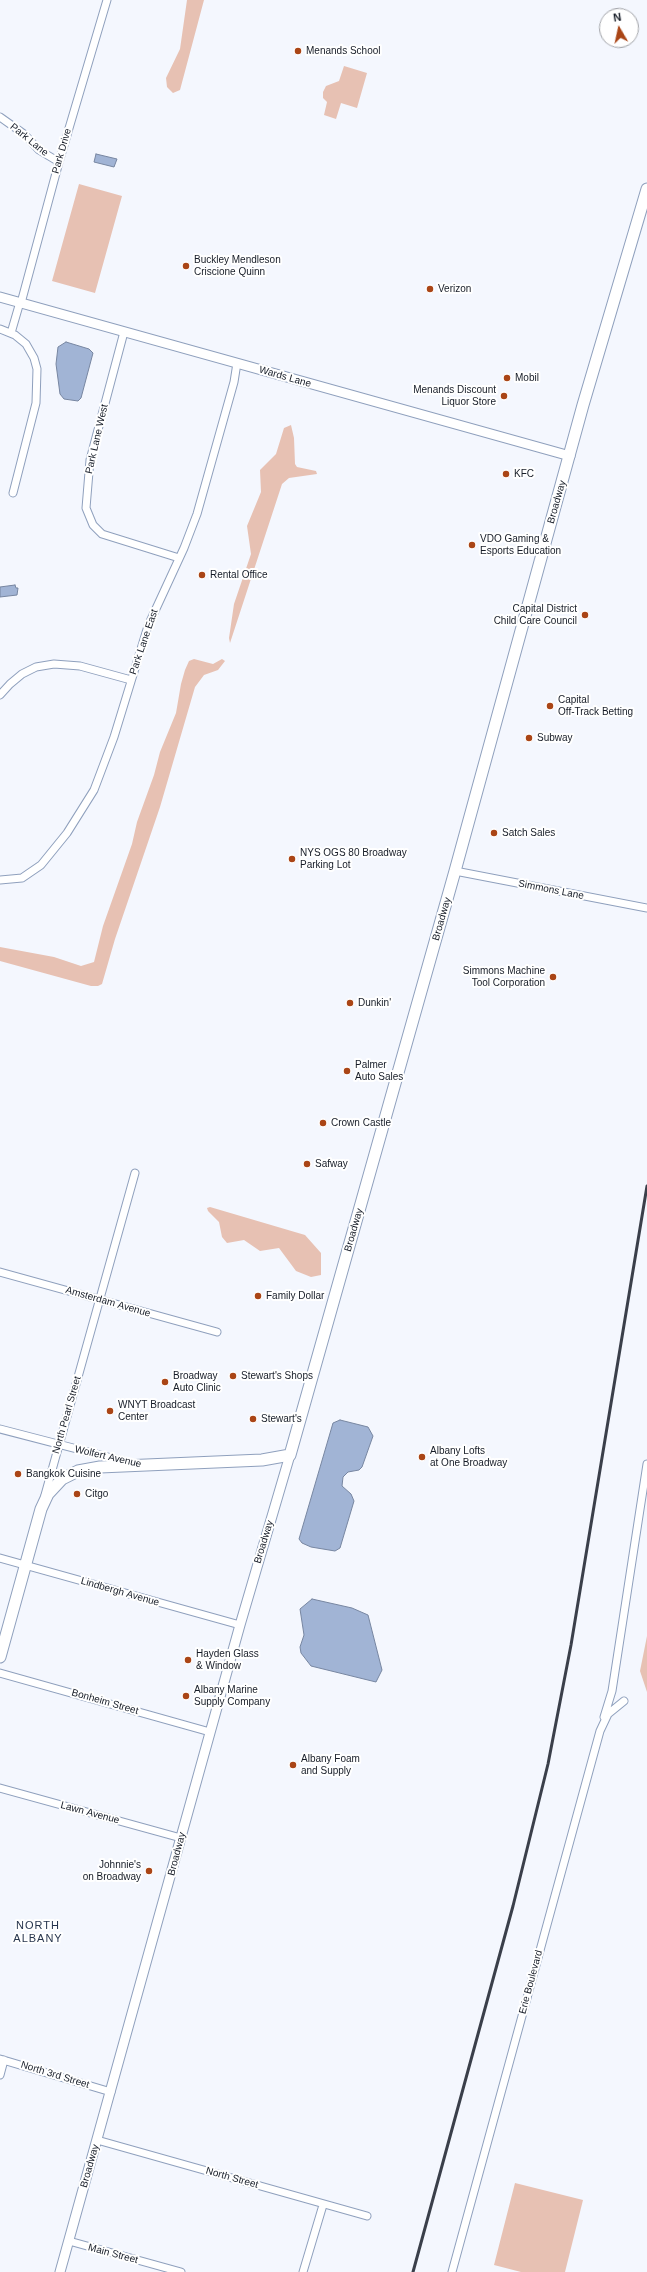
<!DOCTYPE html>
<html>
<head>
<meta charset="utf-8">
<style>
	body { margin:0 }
	#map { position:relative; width:647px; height:2272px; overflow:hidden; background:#f4f7fe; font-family:Helvetica,sans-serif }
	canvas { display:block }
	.north { position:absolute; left:599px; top:8px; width:40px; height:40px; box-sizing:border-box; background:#fff; border:1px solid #a2a4a9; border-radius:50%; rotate:351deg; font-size:11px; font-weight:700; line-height:16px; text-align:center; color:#161c27 }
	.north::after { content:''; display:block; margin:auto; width:14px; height:18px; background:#aa4516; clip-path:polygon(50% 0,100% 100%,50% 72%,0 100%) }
</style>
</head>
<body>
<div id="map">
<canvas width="647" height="2272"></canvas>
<div class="north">N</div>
</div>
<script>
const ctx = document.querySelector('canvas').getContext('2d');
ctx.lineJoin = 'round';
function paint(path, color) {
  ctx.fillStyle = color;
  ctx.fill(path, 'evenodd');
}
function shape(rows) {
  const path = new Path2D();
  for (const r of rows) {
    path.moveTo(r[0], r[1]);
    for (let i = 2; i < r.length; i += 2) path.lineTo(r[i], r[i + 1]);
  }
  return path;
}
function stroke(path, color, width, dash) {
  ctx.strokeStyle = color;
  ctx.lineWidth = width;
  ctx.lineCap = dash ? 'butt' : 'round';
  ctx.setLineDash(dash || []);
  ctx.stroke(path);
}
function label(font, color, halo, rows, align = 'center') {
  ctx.font = font + ' Helvetica,sans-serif';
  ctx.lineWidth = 4;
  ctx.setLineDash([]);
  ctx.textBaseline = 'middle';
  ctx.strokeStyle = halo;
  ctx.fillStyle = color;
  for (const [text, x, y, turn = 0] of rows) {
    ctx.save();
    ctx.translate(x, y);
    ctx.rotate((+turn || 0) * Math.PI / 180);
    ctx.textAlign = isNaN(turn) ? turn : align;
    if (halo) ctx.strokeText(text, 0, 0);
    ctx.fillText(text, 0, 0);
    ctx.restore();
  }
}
paint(shape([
	[187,0,204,0,180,90,173,93,167,87,166,78,180,49],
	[344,66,367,73,357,108,341,103,336,119,324,115,327,102,323,98,323,92,326,86,339,81],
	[79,184,122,196,95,293,52,281],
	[291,425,294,438,295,464,297,467,316,471,317,474,289,478,282,484,230,643,229,638,234,604,251,554,247,526,261,492,260,470,276,454,284,428],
	[194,659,213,664,222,659,225,661,218,670,204,675,195,687,160,807,115,939,102,984,98,986,91,986,0,961,0,947,54,957,81,966,94,962,103,926,132,844,137,822,154,775,160,752,176,713,181,684,185,670,189,661],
	[210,1207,305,1235,321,1253,321,1275,311,1277,296,1271,279,1248,260,1251,244,1240,227,1243,222,1237,219,1222,208,1211,207,1208],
	[647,1636,647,1692,640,1671],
	[515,2183,583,2200,565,2272,521,2272,494,2265]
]), '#e7c1b3');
const water = shape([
	[96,154,117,159,114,167,94,162,96,154],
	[66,342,89,349,93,353,81,398,78,401,64,399,60,394,56,364,58,347,66,342],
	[15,585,16,588,18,588,17,595,0,597,0,587,15,585],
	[340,1420,368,1427,373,1436,362,1467,359,1470,348,1472,343,1477,342,1486,351,1494,354,1501,340,1548,335,1551,311,1547,302,1543,299,1539,333,1423,340,1420],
	[312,1599,352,1608,368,1615,382,1670,376,1682,311,1666,301,1653,300,1647,304,1635,300,1609,312,1599]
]);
paint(water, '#a1b4d5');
stroke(water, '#7786a1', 1);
const minor = shape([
	[0,117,24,134,39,150,59,162],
	[21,303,59,162,107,0],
	[0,329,15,335,26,344,34,358,37,369,36,403,13,493],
	[124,332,90,460,86,508,93,525,102,534,179,558],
	[11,333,20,302],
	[0,695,10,684,22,674,36,667,54,664,80,666,131,680],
	[455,871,647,908],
	[0,880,22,878,41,865,67,833,94,790,114,737,148,626,184,548,197,514,234,382,237,363],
	[0,1272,217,1332],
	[0,1429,131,1463],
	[45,1495,135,1173],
	[0,1558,240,1625],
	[0,1673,210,1732],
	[604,1717,612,1691,647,1464],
	[0,1788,181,1838],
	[0,2059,111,2092],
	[0,2075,4,2060],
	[97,2140,367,2216],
	[69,2241,181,2272],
	[303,2272,323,2205],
	[452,2272,600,1731,608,1714,624,1701]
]);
const tertiary = shape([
	[0,297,570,456],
	[60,2272,240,1625,290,1455]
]);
const primary = shape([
	[0,1657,41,1509,48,1494,62,1479,78,1471,100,1467,262,1460,290,1455,455,871,583,405,647,189]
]);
stroke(minor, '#8fa0bd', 9);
stroke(tertiary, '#8fa0bd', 11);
stroke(primary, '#8fa0bd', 13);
stroke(minor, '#fff', 7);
stroke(tertiary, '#fff', 9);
stroke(primary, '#fff', 11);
stroke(shape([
	[413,2272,513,1906,548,1764,571,1645,647,1186]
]), '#3a3f4a', 3);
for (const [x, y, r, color] of [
	[298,51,4,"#aa4516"],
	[186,266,4,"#aa4516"],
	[430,289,4,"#aa4516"],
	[507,378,4,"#aa4516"],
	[504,396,4,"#aa4516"],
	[506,474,4,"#aa4516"],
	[472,545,4,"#aa4516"],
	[202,575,4,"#aa4516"],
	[585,615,4,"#aa4516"],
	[550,706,4,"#aa4516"],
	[529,738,4,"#aa4516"],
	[494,833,4,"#aa4516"],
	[292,859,4,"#aa4516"],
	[553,977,4,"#aa4516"],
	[350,1003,4,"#aa4516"],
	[347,1071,4,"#aa4516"],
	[323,1123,4,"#aa4516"],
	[307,1164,4,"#aa4516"],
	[258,1296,4,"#aa4516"],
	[233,1376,4,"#aa4516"],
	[165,1382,4,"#aa4516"],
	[110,1411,4,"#aa4516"],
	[253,1419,4,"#aa4516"],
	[422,1457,4,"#aa4516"],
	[18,1474,4,"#aa4516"],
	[77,1494,4,"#aa4516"],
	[188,1660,4,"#aa4516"],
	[186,1696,4,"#aa4516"],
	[293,1765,4,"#aa4516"],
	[149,1871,4,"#aa4516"]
]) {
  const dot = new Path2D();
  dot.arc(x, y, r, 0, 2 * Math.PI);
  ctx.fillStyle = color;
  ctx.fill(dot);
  stroke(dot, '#fff', 1.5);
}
label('10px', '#161c27', '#fff', [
	["Menands School",306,51],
	["Buckley Mendleson",194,260],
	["Criscione Quinn",194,272],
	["Verizon",438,289],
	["Mobil",515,378],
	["Menands Discount",496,390,"right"],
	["Liquor Store",496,402,"right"],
	["KFC",514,474],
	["VDO Gaming &",480,539],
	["Esports Education",480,551],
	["Rental Office",210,575],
	["Capital District",577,609,"right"],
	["Child Care Council",577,621,"right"],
	["Capital",558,700],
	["Off-Track Betting",558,712],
	["Subway",537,738],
	["Satch Sales",502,833],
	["NYS OGS 80 Broadway",300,853],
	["Parking Lot",300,865],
	["Simmons Machine",545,971,"right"],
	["Tool Corporation",545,983,"right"],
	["Dunkin'",358,1003],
	["Palmer",355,1065],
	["Auto Sales",355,1077],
	["Crown Castle",331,1123],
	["Safway",315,1164],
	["Family Dollar",266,1296],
	["Broadway",173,1376],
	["Auto Clinic",173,1388],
	["Stewart's Shops",241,1376],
	["WNYT Broadcast",118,1405],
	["Center",118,1417],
	["Stewart's",261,1419],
	["Albany Lofts",430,1451],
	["at One Broadway",430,1463],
	["Bangkok Cuisine",26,1474],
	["Citgo",85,1494],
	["Hayden Glass",196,1654],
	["& Window",196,1666],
	["Albany Marine",194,1690],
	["Supply Company",194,1702],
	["Albany Foam",301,1759],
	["and Supply",301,1771],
	["Johnnie's",141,1865,"right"],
	["on Broadway",141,1877,"right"]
], 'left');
label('10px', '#161c27', '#fff', [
	["Park Lane",29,140,39],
	["Park Drive",62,151,-74],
	["Wards Lane",285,377,16],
	["Park Lane West",97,439,-77],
	["Broadway",557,502,-74],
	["Park Lane East",144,642,-71],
	["Simmons Lane",551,890,11],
	["Broadway",442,919,-74],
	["Broadway",354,1230,-74],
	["Amsterdam Avenue",108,1302,16],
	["North Pearl Street",67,1415,-74],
	["Wolfert Avenue",108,1457,13],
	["Broadway",264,1542,-73],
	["Lindbergh Avenue",120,1592,16],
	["Bonheim Street",105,1702,16],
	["Lawn Avenue",90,1813,15],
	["Broadway",177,1854,-75],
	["Erie Boulevard",531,1982,-75],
	["North 3rd Street",55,2075,17],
	["Broadway",90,2166,-74],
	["North Street",232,2178,16],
	["Main Street",113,2254,15]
]);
ctx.letterSpacing = '1px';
label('11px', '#27354d', '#fff', [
	["NORTH",38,1926],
	["ALBANY",38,1939]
]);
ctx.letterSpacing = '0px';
</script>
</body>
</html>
